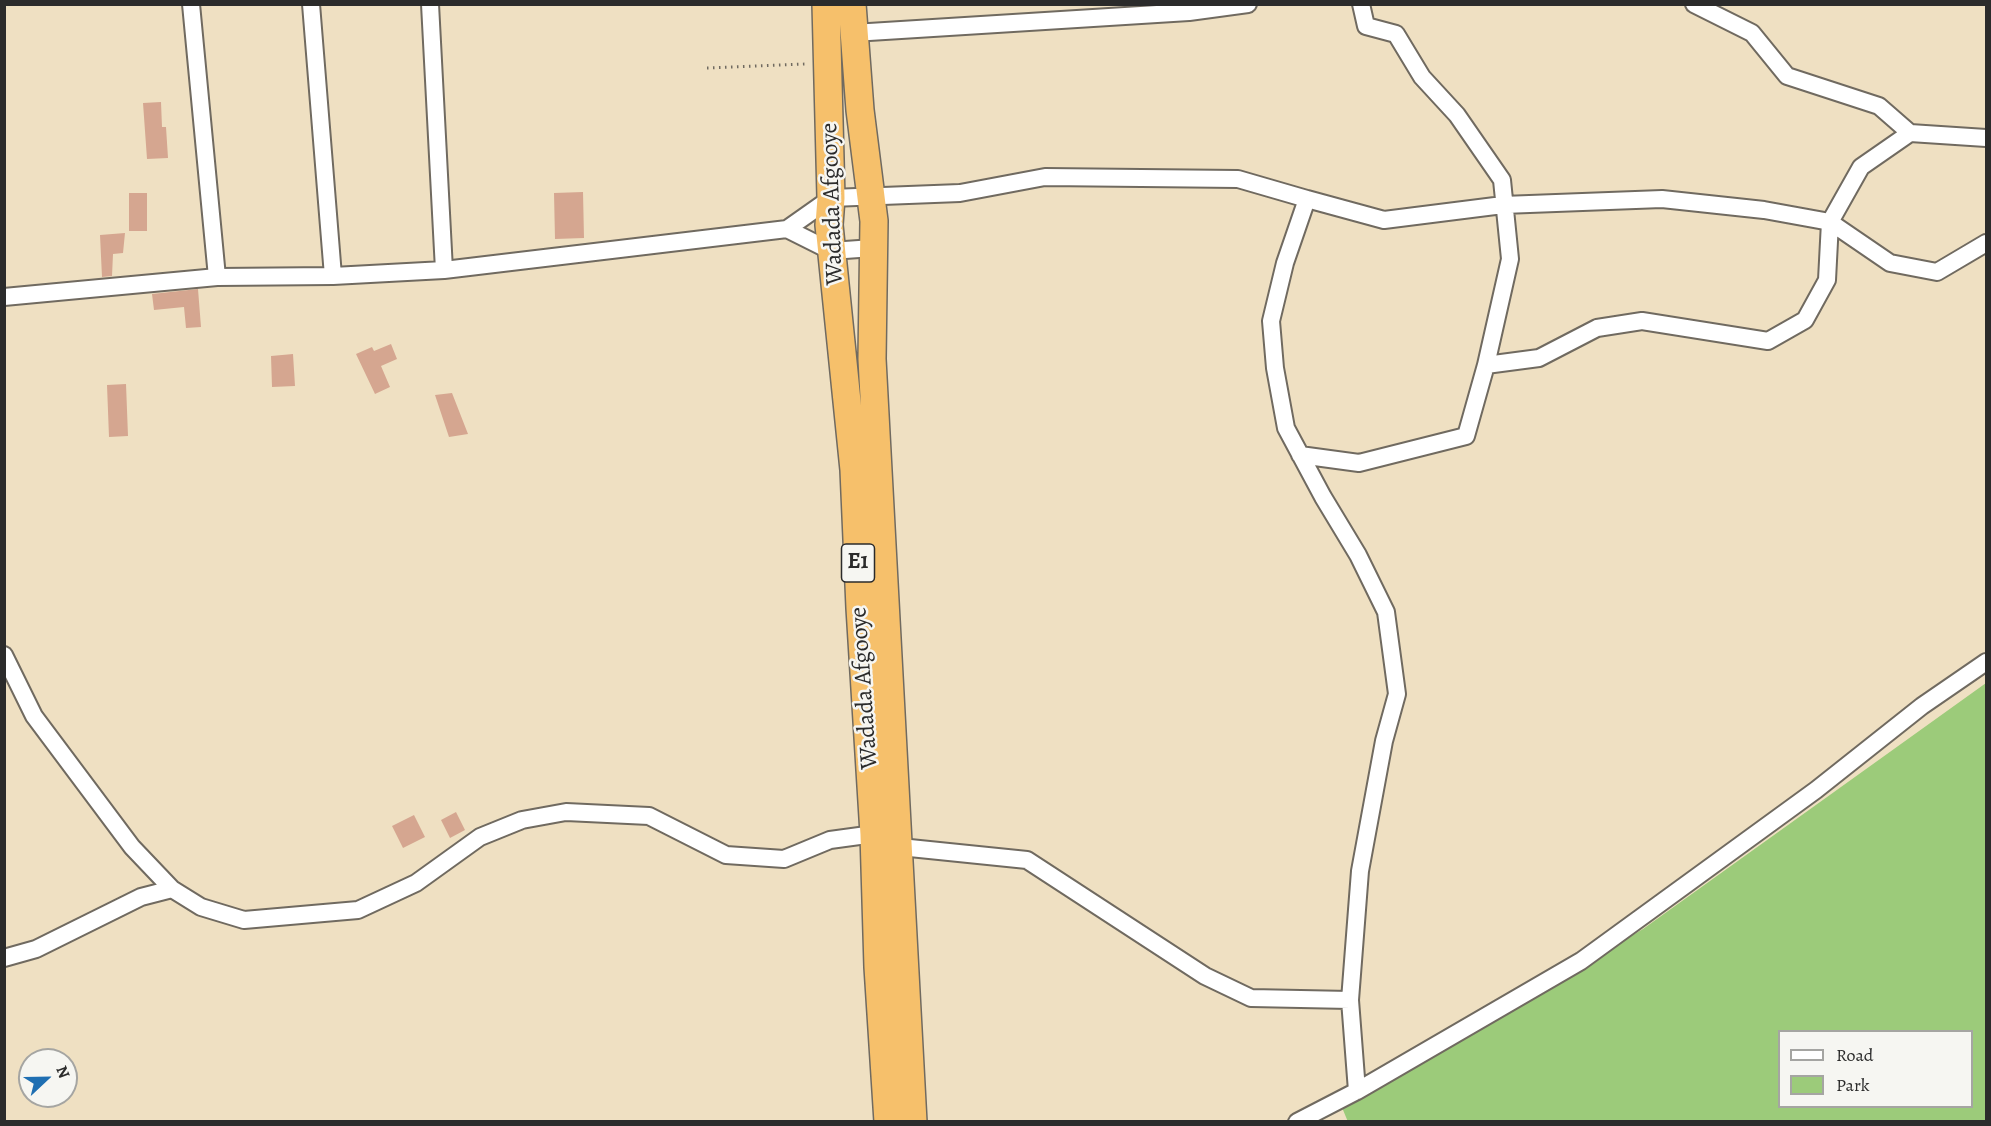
<!DOCTYPE html>
<html>
<head>
<meta charset="utf-8">
<style>
	body { margin:0 }
	#map { position:relative; width:1991px; height:1126px; overflow:hidden; background:#efe0c2; font-family:Alegreya,serif }
	canvas { display:block }
	.frame { position:absolute; inset:0; border:6px solid #2b2b2b; pointer-events:none }
	.legend { position:absolute; left:1778px; top:1030px; width:195px; height:78px; box-sizing:border-box; background:#f6f6f2; border:2px solid #a5a5a2; margin:0; padding:8px 10px; list-style:none; font-size:18px; color:#2b2b2b }
	.legend li { display:flex; align-items:center; gap:12px; height:30px }
	.legend b { width:30px; border:2px solid #a5a5a2 }
	.north { position:absolute; left:18px; top:1048px; width:60px; height:60px; box-sizing:border-box; background:#f6f6f2; border:2px solid #a5a5a2; border-radius:50%; rotate:68deg; font-size:16px; font-weight:700; line-height:24px; text-align:center; color:#2b2b2b }
	.north::after { content:''; display:block; margin:auto; width:21px; height:27px; background:#1f6fb2; clip-path:polygon(50% 0,100% 100%,50% 72%,0 100%) }
</style>
</head>
<body>
<div id="map">
<canvas width="1991" height="1126"></canvas>
<div class="frame"></div>
<ul class="legend">
<li><b style="height:8px;background:#fff"></b>Road</li>
<li><b style="height:16px;background:#9ccb7a"></b>Park</li>
</ul>
<div class="north">N</div>
</div>
<script>
const ctx = document.querySelector('canvas').getContext('2d');
ctx.lineJoin = 'round';
function paint(path, color) {
  ctx.fillStyle = color;
  ctx.fill(path, 'evenodd');
}
function shape(rows) {
  const path = new Path2D();
  for (const r of rows) {
    path.moveTo(r[0], r[1]);
    for (let i = 2; i < r.length; i += 2) path.lineTo(r[i], r[i + 1]);
  }
  return path;
}
function stroke(path, color, width, dash) {
  ctx.strokeStyle = color;
  ctx.lineWidth = width;
  ctx.lineCap = dash ? 'butt' : 'round';
  ctx.setLineDash(dash || []);
  ctx.stroke(path);
}
function label(font, color, halo, rows, align = 'center') {
  ctx.font = font + ' Alegreya,serif';
  ctx.lineWidth = 5;
  ctx.setLineDash([]);
  ctx.textBaseline = 'middle';
  ctx.strokeStyle = halo;
  ctx.fillStyle = color;
  for (const [text, x, y, turn = 0] of rows) {
    ctx.save();
    ctx.translate(x, y);
    ctx.rotate((+turn || 0) * Math.PI / 180);
    ctx.textAlign = isNaN(turn) ? turn : align;
    if (halo) ctx.strokeText(text, 0, 0);
    ctx.fillText(text, 0, 0);
    ctx.restore();
  }
}
paint(shape([
	[1986,683,1986,1121,1348,1122,1341,1105,1643,929],
	[1780,1032,1972,1032,1972,1106,1780,1106]
]), '#9ccb7a');
paint(shape([
	[161,102,162,127,166,127,168,158,147,159,143,103],
	[583,192,584,238,555,239,554,193],
	[129,193,147,193,147,231,129,231],
	[125,233,123,253,113,254,112,276,102,277,100,235],
	[198,289,201,327,186,328,184,307,154,310,152,294],
	[391,344,397,359,381,366,390,387,375,394,356,354,372,347,374,351],
	[293,354,295,386,272,387,271,356],
	[126,384,128,436,109,437,107,385],
	[452,393,468,434,449,437,435,395],
	[456,812,465,830,450,838,441,820],
	[414,815,425,837,403,848,392,826]
]), '#d5a690');
const minor = shape([
	[191,4,217,277],
	[311,4,333,276],
	[430,4,444,270],
	[1694,4,1752,33,1787,76,1879,106,1910,133,1986,138],
	[853,33,1189,12,1248,4],
	[1307,199,1384,220,1503,205,1662,199,1764,210,1830,222,1890,263,1937,272,1986,243],
	[787,229,831,251,873,248],
	[4,297,217,277,333,276,444,270,787,229,831,198,960,193,1045,177,1238,179,1307,199,1285,263,1271,321,1275,368,1286,428,1323,497,1358,555,1386,612,1397,694,1384,741,1360,871,1350,1000],
	[1486,365,1539,358,1597,328,1642,321,1768,341,1805,320,1827,280,1830,222,1861,167,1910,133],
	[1300,455,1359,463,1466,436,1486,365,1510,259,1502,180,1457,115,1422,77,1396,34,1366,26,1361,4],
	[4,655,34,716,132,847,172,889,201,907,244,920,358,910,416,883,480,837,522,820,566,812,649,816,726,855,784,859,830,840,874,834],
	[900,847,1027,860,1205,976,1251,998,1350,1000,1357,1091,1581,961,1816,790,1922,706,1986,662],
	[4,958,36,949,141,897,172,889],
	[1297,1122,1357,1091]
]);
const trunk = shape([
	[826,4,831,198,829,225,854,470,860,608,874,834,878,967,888,1122],
	[852,4,860,110,874,221,872,359,913,1122]
]);
stroke(minor, '#706a60', 20);
stroke(trunk, '#706a60', 30);
stroke(shape([
	[707,68,806,64]
]), '#706a60', 3, [1.5, 4.5]);
stroke(minor, '#fff', 16);
stroke(trunk, '#f6c06b', 27);
for (const [x, y, w] of [
	[858,563,33]
]) {
  const box = new Path2D();
  box.roundRect(x - w / 2, y - 19, w, 38, 4.5);
  ctx.fillStyle = '#f6f6f2';
  ctx.fill(box);
  stroke(box, '#2b2b2b', 1.5);
}
label('bold 22px', '#2b2b2b', null, [
	["E1",858,563]
]);
label('24px', '#2b2b2b', '#f6f6f2', [
	["Wadada Afgooye",833,204,-92],
	["Wadada Afgooye",865,688,-94]
]);
</script>
</body>
</html>
